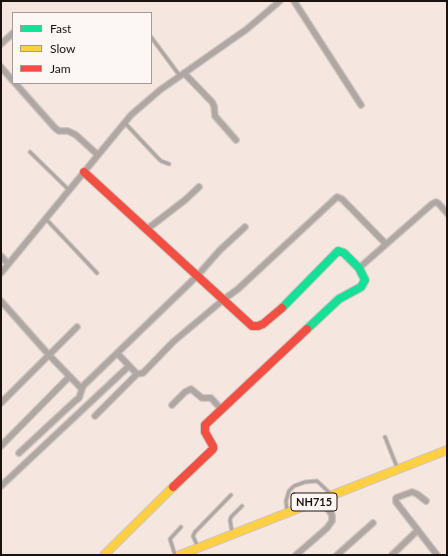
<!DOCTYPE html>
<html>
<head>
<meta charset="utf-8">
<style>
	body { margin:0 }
	#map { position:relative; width:448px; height:556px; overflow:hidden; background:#f5e7e0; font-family:Lato,sans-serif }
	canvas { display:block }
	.frame { position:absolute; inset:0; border:2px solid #1b120e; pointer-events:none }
	.legend { position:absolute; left:12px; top:12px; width:140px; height:72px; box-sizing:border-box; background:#fcf6f4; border:1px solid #a29b98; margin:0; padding:5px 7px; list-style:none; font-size:12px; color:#1b120e }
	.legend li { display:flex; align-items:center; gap:8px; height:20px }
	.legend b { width:20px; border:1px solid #a29b98 }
</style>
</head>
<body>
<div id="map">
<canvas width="448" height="556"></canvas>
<div class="frame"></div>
<ul class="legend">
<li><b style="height:5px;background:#16e098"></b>Fast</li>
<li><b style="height:5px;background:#ffcf43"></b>Slow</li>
<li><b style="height:5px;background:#f24e42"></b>Jam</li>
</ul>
</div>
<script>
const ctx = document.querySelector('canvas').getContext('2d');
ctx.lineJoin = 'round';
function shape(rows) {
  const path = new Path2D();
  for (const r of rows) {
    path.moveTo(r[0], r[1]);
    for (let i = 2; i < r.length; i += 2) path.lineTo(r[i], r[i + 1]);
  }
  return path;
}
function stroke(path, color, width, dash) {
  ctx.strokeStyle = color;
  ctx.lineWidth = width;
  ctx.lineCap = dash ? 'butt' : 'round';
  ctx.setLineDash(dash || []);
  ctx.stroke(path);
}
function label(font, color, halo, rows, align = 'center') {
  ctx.font = font + ' Lato,sans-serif';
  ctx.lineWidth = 3;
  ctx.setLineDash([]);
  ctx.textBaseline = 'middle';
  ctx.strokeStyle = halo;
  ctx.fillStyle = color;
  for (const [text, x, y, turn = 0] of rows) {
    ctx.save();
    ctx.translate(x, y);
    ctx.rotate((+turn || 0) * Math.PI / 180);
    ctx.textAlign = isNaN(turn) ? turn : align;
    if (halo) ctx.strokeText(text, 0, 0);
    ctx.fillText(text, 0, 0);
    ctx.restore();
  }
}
const lane = shape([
	[151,37,180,76],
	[124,122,156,156,161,161,169,164],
	[30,152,69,190],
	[45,218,97,273],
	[385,437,397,467],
	[287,511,286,501,289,491,294,486,305,482,317,481,331,494],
	[232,532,230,520,231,517,242,506],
	[197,545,193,536,195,532,231,495],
	[175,555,170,539,181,527]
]);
const street = shape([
	[294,1,361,105],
	[1,44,13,33],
	[1,67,13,81],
	[184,73,212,102,214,106,215,116,236,140],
	[15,83,55,128,59,131,68,131,76,135,98,155],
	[146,230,185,200,199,187],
	[1,256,8,264],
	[359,268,432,204,436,202,438,203,447,213],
	[1,273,131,115,160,90,247,29,280,1],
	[1,301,49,355,81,388],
	[117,353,137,374],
	[1,403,77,327],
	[172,405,185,392,191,389,202,398,211,398,221,409],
	[95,416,137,374,143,373,173,342,223,300,238,289,337,197,342,199,386,244],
	[1,446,69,377],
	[19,453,75,401,79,398,83,386,197,276,220,250,245,227],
	[1,486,129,366],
	[426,501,417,494,412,492,398,497,396,498,396,502,437,555],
	[296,555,327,528,332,521,332,515,321,499],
	[337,555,373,523],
	[392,555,418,530]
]);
const fast = shape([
	[282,308,338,251,344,253,359,268,365,280,361,287,339,299,307,329]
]);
const slow = shape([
	[104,555,173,487],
	[180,555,447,450]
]);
const jam = shape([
	[84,172,252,326,258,326,263,324,282,308],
	[173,487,213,449,213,446,205,432,205,425,307,329]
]);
stroke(lane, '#d0c6c0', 5);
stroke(street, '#d0c6c0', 8);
stroke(fast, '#d0c6c0', 10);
stroke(slow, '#d0c6c0', 10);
stroke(jam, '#d0c6c0', 10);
stroke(lane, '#aea7a4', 3);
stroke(street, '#aea7a4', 5.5);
stroke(fast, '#16e098', 8);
stroke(slow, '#ffcf43', 8);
stroke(jam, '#f24e42', 8);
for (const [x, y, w] of [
	[314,502,46]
]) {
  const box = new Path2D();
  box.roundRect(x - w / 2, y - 9, w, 18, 3);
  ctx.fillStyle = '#fcf6f4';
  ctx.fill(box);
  stroke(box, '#1b120e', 1);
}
label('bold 11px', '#1b120e', null, [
	["NH715",314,502]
]);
</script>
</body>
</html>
